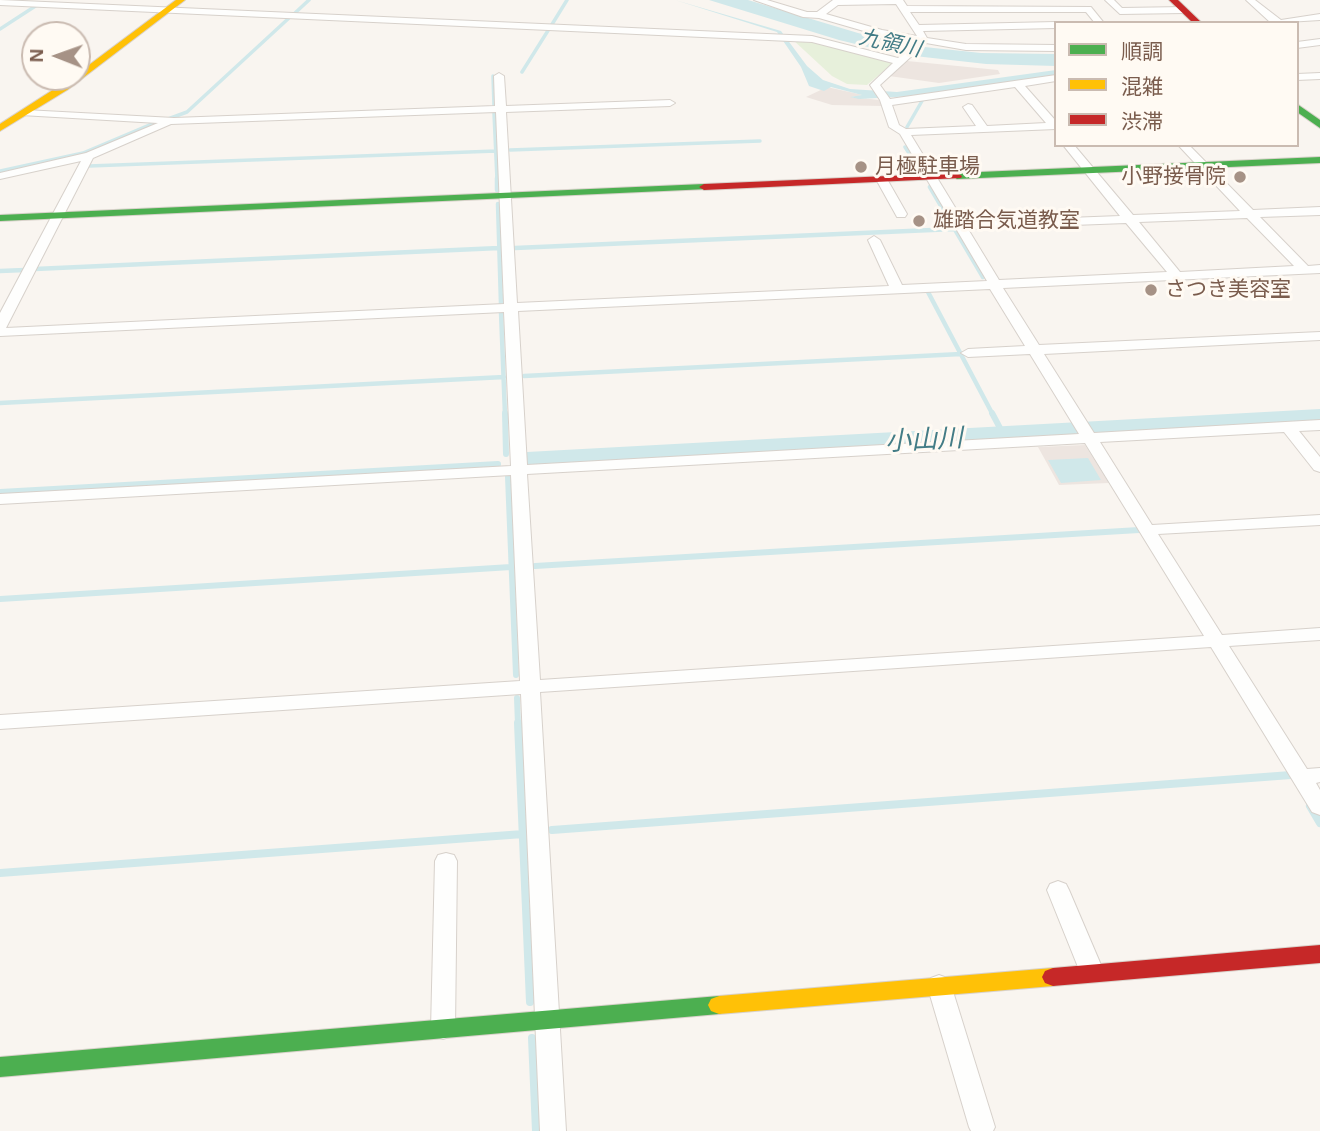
<!DOCTYPE html>
<html>
<head>
<meta charset="utf-8">
<style>
	body { margin:0 }
	#map { position:relative; width:1320px; height:1131px; overflow:hidden; background:#f9f5f0; font-family:Arial,"Noto Sans JP",sans-serif }
	canvas { display:block }
	.legend { position:absolute; left:1054px; top:21px; width:245px; height:126px; box-sizing:border-box; background:#fffaf3; border:2px solid #cabbb1; margin:0; padding:9px 12px; list-style:none; font-size:21px; color:#7a5c4d }
	.legend li { display:flex; align-items:center; gap:14px; height:35px }
	.legend b { width:35px; border:2px solid #cabbb1 }
	.north { position:absolute; left:21px; top:21px; width:70px; height:70px; box-sizing:border-box; background:#fffaf3; border:2px solid #cabbb1; border-radius:50%; rotate:271deg; font-size:19px; font-weight:700; line-height:28px; text-align:center; color:#7a5c4d }
	.north::after { content:''; display:block; margin:auto; width:24px; height:32px; background:#a69286; clip-path:polygon(50% 0,100% 100%,50% 72%,0 100%) }
</style>
</head>
<body>
<div id="map">
<canvas width="1320" height="1131"></canvas>
<ul class="legend">
<li><b style="height:9px;background:#4caf50"></b>順調</li>
<li><b style="height:9px;background:#ffc107"></b>混雑</li>
<li><b style="height:9px;background:#c62828"></b>渋滞</li>
</ul>
<div class="north">N</div>
</div>
<script>
const ctx = document.querySelector('canvas').getContext('2d');
ctx.lineJoin = 'round';
function paint(path, color) {
  ctx.fillStyle = color;
  ctx.fill(path, 'evenodd');
}
function shape(rows) {
  const path = new Path2D();
  for (const r of rows) {
    path.moveTo(r[0], r[1]);
    for (let i = 2; i < r.length; i += 2) path.lineTo(r[i], r[i + 1]);
  }
  return path;
}
function stroke(path, color, width, dash) {
  ctx.strokeStyle = color;
  ctx.lineWidth = width;
  ctx.lineCap = dash ? 'butt' : 'round';
  ctx.setLineDash(dash || []);
  ctx.stroke(path);
}
function label(font, color, halo, rows, align = 'center') {
  ctx.font = font + ' Arial,"Noto Sans JP",sans-serif';
  ctx.lineWidth = 6;
  ctx.setLineDash([]);
  ctx.textBaseline = 'middle';
  ctx.strokeStyle = halo;
  ctx.fillStyle = color;
  for (const [text, x, y, turn = 0] of rows) {
    ctx.save();
    ctx.translate(x, y);
    ctx.rotate((+turn || 0) * Math.PI / 180);
    ctx.textAlign = isNaN(turn) ? turn : align;
    if (halo) ctx.strokeText(text, 0, 0);
    ctx.fillText(text, 0, 0);
    ctx.restore();
  }
}
paint(shape([
	[907,61,998,70,1000,74,939,83,889,76],
	[827,87,863,95,851,97,879,100,882,106,832,105,806,97],
	[1085,445,1109,483,1059,485,1038,447]
]), '#ede5e0');
paint(shape([
	[792,39,811,40,893,63,867,85,847,84,832,76]
]), '#e7f0db');
paint(shape([
	[675,0,781,31,807,66,823,80,850,89,897,92,1056,70,1056,75,914,96,859,99,850,97,862,95,831,87,824,91,809,86,801,67,777,32],
	[709,0,748,0,858,33,915,46,981,53,1056,54,1056,66,986,64,897,54,839,40],
	[1088,458,1101,480,1061,483,1048,460]
]), '#d0e8ea');
stroke(shape([
	[295,13,309,0],
	[551,26,567,0],
	[0,29,37,5],
	[522,72,549,29],
	[493,76,494,106],
	[494,113,497,180],
	[168,119,187,112,289,18],
	[907,127,922,101],
	[905,147,921,172],
	[510,150,760,141],
	[89,166,496,151],
	[0,171,83,153,154,123]
]), '#d0e8ea', 3.5);
stroke(shape([
	[497,178,497,190],
	[930,187,983,277],
	[498,204,501,304],
	[515,248,955,229],
	[35,269,499,248],
	[0,271,25,270],
	[928,292,993,415],
	[501,312,505,415],
	[524,376,961,354],
	[0,403,504,377]
]), '#d0e8ea', 4.5);
stroke(shape([
	[505,413,506,454],
	[992,413,1000,428],
	[508,477,516,675],
	[0,492,498,464],
	[535,566,1139,530],
	[0,599,511,567],
	[517,698,518,725]
]), '#d0e8ea', 6);
stroke(shape([
	[518,723,530,1002],
	[1310,806,1320,823],
	[552,830,1291,775],
	[0,873,523,834],
	[532,1038,536,1131]
]), '#d0e8ea', 8);
paint(shape([
	[1320,409,1320,429,527,472,515,469,510,462,515,455,527,452,1320,409]
]), '#d0e8ea');
const street = shape([
	[0,0,812,36,898,58,917,42,881,36,819,18,803,17,754,0,767,0,807,12,817,12,833,0,903,0,907,6,1091,7,1104,23,1095,23,1086,12,910,12,919,25,1056,22,1058,23,1056,28,923,31,927,38,966,44,1056,45,1056,51,966,50,926,43,880,85,890,99,1056,75,1056,81,1025,86,1056,121,1056,129,911,135,964,222,1120,216,1063,145,1074,145,1133,215,1240,211,1178,145,1189,145,1253,210,1320,207,1320,215,1260,217,1308,266,1320,265,1320,273,1003,288,1039,345,1320,332,1320,340,1044,354,1094,433,1320,420,1320,430,1299,431,1320,457,1320,472,1314,470,1284,432,1100,442,1152,525,1320,515,1320,525,1158,534,1222,635,1320,628,1320,640,1229,646,1307,769,1320,768,1320,782,1316,783,1320,790,1320,815,1312,812,1211,647,540,692,566,1131,540,1131,521,694,0,729,0,715,520,681,511,475,0,504,0,494,511,466,504,312,0,336,0,313,81,161,0,179,0,173,86,153,158,123,21,115,20,113,25,110,174,118,495,106,494,76,499,73,504,76,506,106,670,100,675,103,670,106,506,112,517,303,889,286,868,240,874,236,880,240,902,285,987,281,900,134,889,127,880,100,870,85,893,63,812,42,0,5,0,0],
	[896,4,917,36,882,30,826,14,838,5,896,4],
	[1015,87,1046,123,987,126,972,105,968,104,963,107,976,126,906,129,899,125,892,105,1015,87],
	[496,112,504,304,6,328,93,158,171,124,496,112],
	[1247,218,1294,266,1180,272,1139,222,1247,218],
	[1126,223,1167,272,999,280,968,229,1126,223],
	[990,289,1025,346,968,349,961,353,968,357,1030,354,1079,434,527,465,518,311,990,289],
	[1085,443,1204,636,540,680,527,474,1085,443],
	[1105,0,1114,0,1122,8,1184,7,1188,10,1184,13,1120,14,1105,0],
	[1246,0,1255,0,1281,20,1320,14,1320,20,1271,23,1246,0],
	[1320,39,1320,45,1297,48,1297,42,1320,39],
	[1320,73,1320,79,1297,80,1297,74,1320,73],
	[879,179,887,179,907,214,905,217,897,217,877,181,879,179],
	[446,853,454,855,457,861,455,1029,452,1036,443,1039,434,1036,431,1029,435,861,438,855,446,853],
	[1058,881,1066,884,1069,890,1104,972,1100,979,1092,982,1084,979,1080,972,1047,890,1050,884,1058,881],
	[939,975,947,978,951,985,995,1127,993,1131,971,1131,969,1127,927,985,931,978,939,975]
]);
const fast = shape([
	[1297,104,1320,120,1320,128,1297,112,1297,104],
	[1320,157,1320,163,957,179,952,176,957,173,1320,157],
	[704,184,708,185,708,189,0,221,0,215,704,184],
	[719,996,727,999,730,1005,727,1011,719,1014,0,1077,0,1057,719,996]
]);
const slow = shape([
	[176,0,185,0,67,90,0,131,0,124,73,77,77,77,77,74,176,0],
	[1053,968,1061,971,1064,977,1061,983,1053,986,719,1014,711,1011,708,1005,711,999,719,996,1053,968]
]);
const jam = shape([
	[1169,0,1178,0,1202,23,1193,23,1169,0],
	[957,173,962,176,961,178,704,190,699,187,704,184,957,173],
	[1320,945,1320,963,1053,986,1045,983,1042,977,1045,971,1053,968,1320,945]
]);
stroke(street, '#d7d1cb', 2);
stroke(fast, '#d9d2cb', 2);
stroke(slow, '#d9d2cb', 2);
stroke(jam, '#d9d2cb', 2);
paint(street, '#fefefd');
paint(fast, '#4caf50');
paint(slow, '#ffc107');
paint(jam, '#c62828');
for (const [x, y, r, color] of [
	[861,167,7,"#a69286"],
	[1240,177,7,"#a69286"],
	[919,221,7,"#a69286"],
	[1151,290,7,"#a69286"]
]) {
  const dot = new Path2D();
  dot.arc(x, y, r, 0, 2 * Math.PI);
  ctx.fillStyle = color;
  ctx.fill(dot);
  stroke(dot, '#fffaf3', 2.5);
}
label('italic 21px', '#437c86', '#fffaf3', [
	["九領川",890,44,12]
]);
label('21px', '#7a5c4d', '#fffaf3', [
	["月極駐車場",875,167],
	["小野接骨院",1226,177,"right"],
	["雄踏合気道教室",933,221],
	["さつき美容室",1165,290]
], 'left');
label('italic 26px', '#437c86', '#fffaf3', [
	["小山川",924,441,-3]
]);
</script>
</body>
</html>
